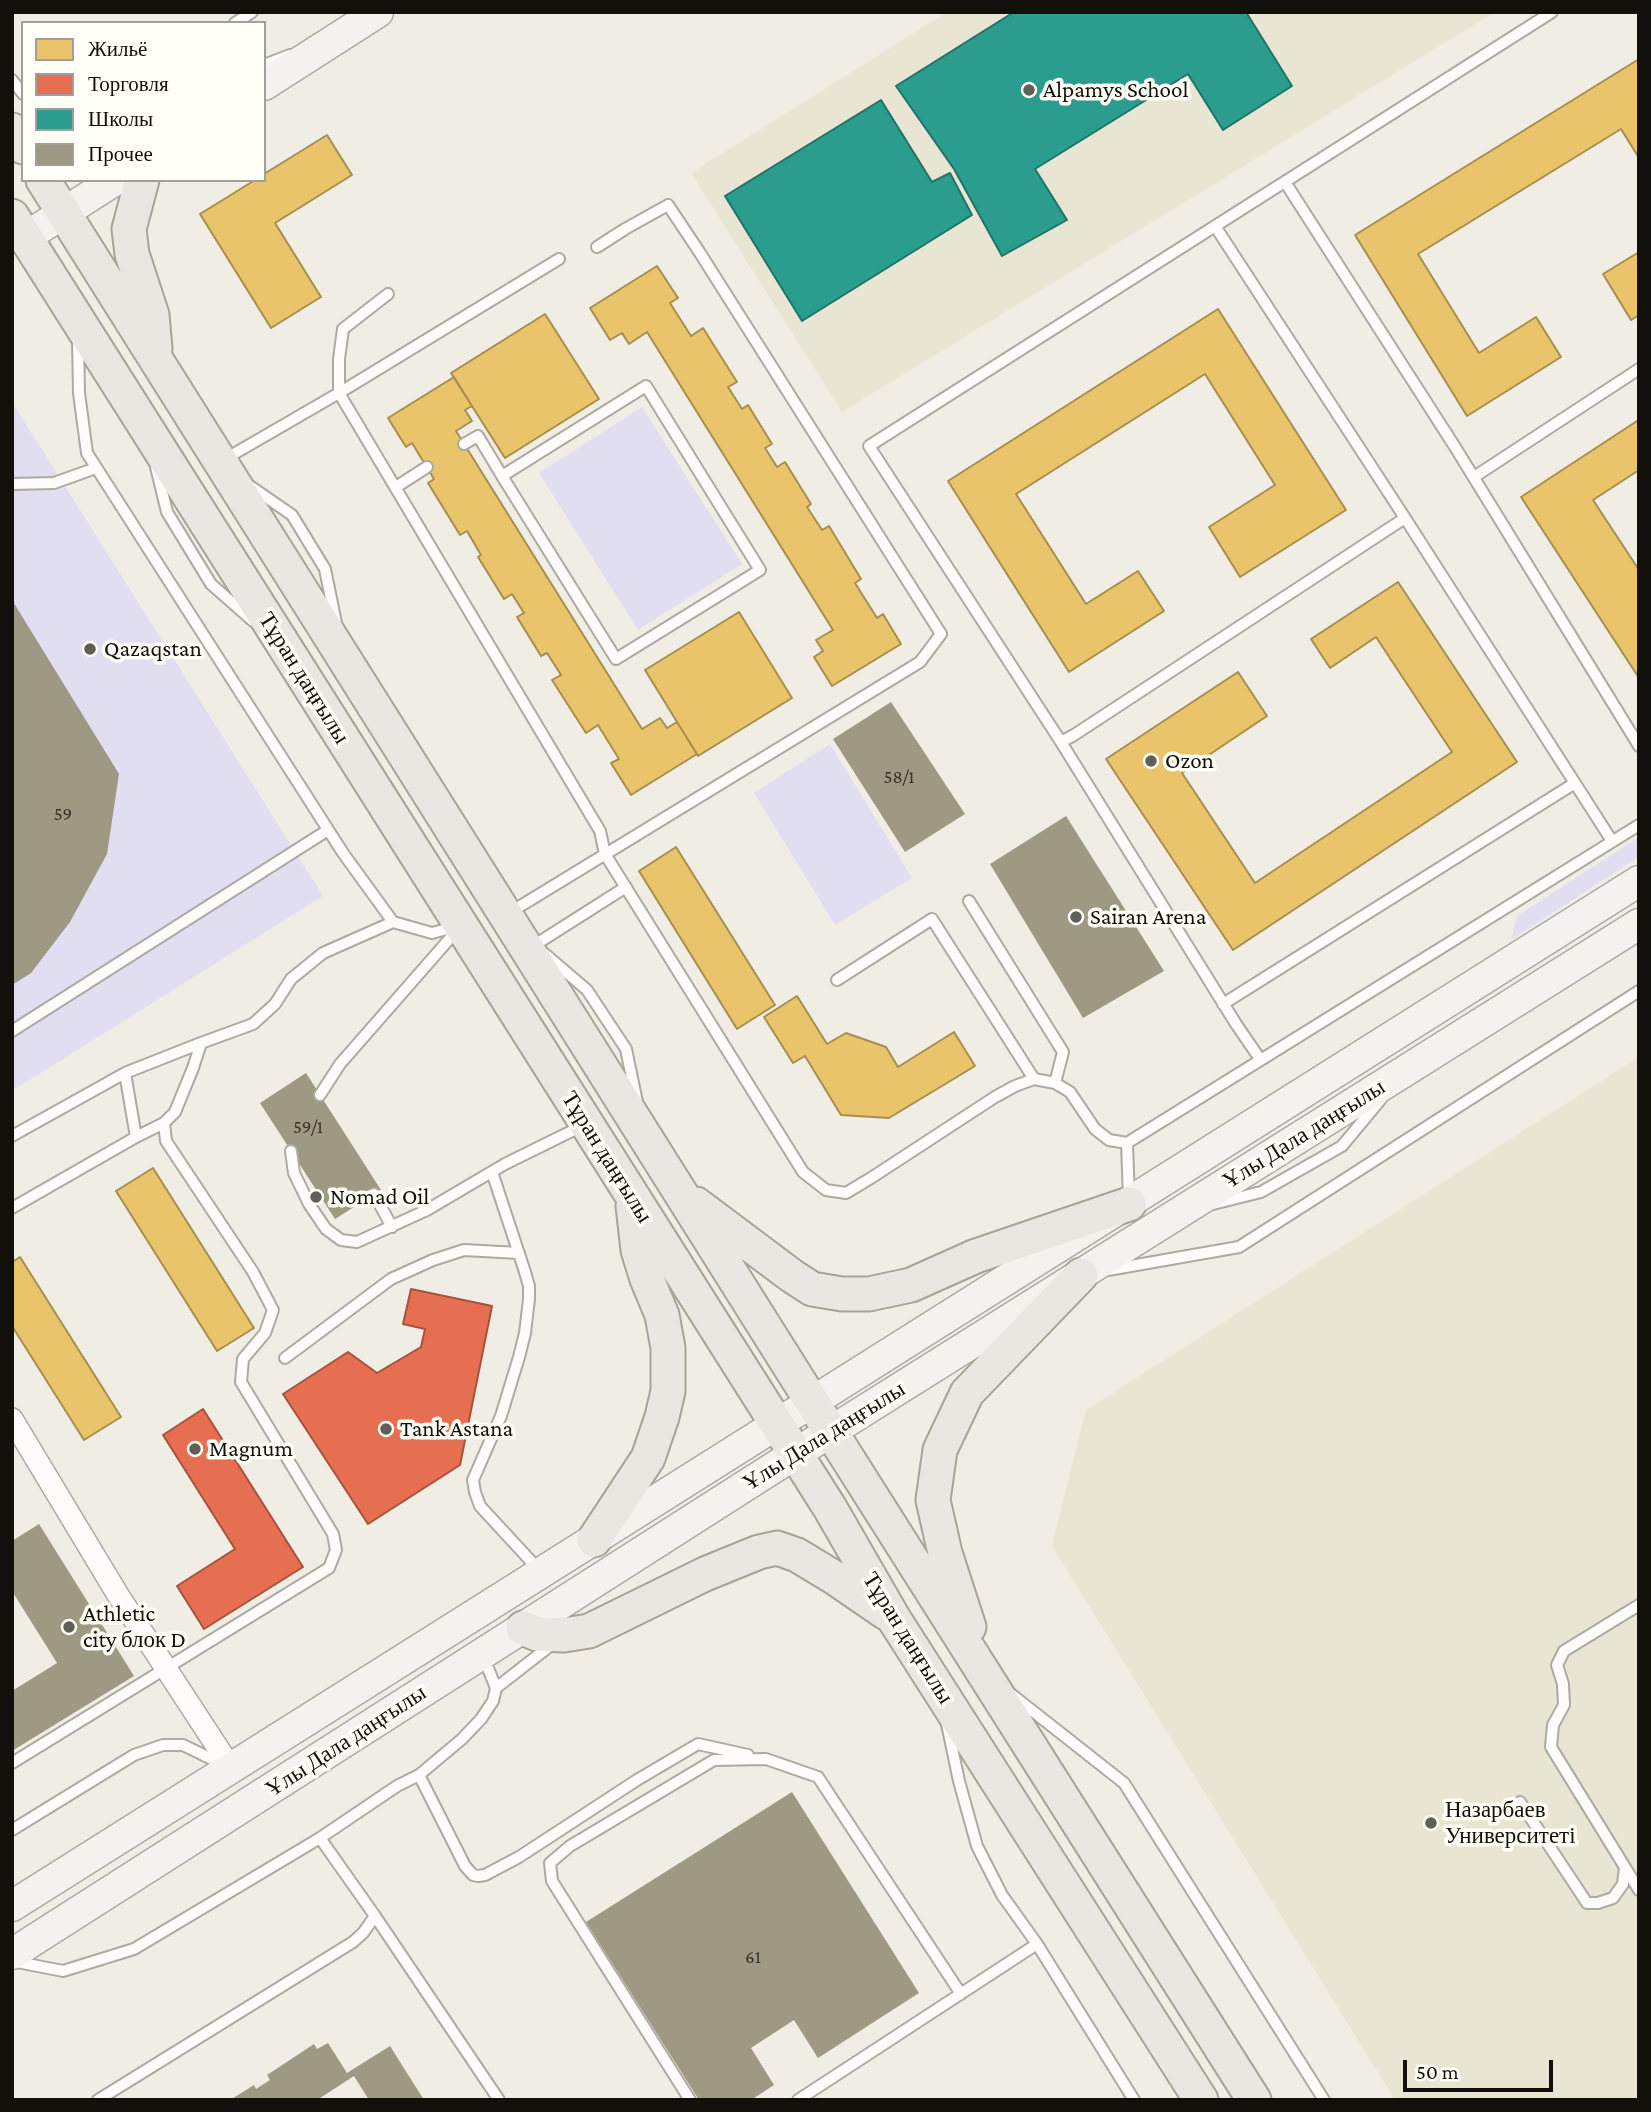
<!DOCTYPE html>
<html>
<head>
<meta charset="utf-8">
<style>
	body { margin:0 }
	#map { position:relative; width:1651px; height:2112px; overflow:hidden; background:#f0eee4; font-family:"Crimson Pro",serif }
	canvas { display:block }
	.frame { position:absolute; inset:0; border:14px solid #11100b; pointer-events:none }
	.legend { position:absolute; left:21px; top:21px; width:245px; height:161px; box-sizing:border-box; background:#fffef7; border:2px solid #a09f99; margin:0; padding:9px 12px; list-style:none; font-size:21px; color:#11100b }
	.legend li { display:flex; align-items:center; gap:14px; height:35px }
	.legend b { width:35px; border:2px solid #a09f99 }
	.scale { position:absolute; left:1403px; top:2060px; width:150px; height:32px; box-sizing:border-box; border:4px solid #11100b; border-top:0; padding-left:9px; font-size:21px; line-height:24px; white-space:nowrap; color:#11100b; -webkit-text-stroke:5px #fffef7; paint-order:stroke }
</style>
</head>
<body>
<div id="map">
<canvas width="1651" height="2112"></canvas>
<div class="frame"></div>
<ul class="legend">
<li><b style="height:19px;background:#e9c46a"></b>Жильё</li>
<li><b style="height:19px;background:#e76f51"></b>Торговля</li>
<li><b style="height:19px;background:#2a9d8f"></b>Школы</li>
<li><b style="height:19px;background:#9d9982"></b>Прочее</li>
</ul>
<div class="scale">50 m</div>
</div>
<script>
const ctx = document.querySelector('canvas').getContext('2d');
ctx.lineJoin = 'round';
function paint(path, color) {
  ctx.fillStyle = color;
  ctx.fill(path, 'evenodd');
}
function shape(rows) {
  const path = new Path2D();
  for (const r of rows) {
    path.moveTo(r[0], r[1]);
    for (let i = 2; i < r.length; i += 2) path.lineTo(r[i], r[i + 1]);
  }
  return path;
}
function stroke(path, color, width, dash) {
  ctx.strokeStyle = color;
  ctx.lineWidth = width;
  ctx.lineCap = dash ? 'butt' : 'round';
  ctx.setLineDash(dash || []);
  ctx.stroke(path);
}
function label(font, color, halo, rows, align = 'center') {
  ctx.font = font + ' "Crimson Pro",serif';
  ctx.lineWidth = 7;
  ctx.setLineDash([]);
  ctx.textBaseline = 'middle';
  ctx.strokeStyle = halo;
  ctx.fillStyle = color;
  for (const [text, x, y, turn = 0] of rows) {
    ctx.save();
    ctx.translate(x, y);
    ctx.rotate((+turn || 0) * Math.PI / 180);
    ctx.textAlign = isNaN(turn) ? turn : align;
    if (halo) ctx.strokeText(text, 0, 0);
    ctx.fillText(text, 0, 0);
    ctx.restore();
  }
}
paint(shape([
	[947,12,1495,12,842,412,691,173],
	[1639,1057,1639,2100,1395,2100,1052,1546,1086,1410]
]), '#e8e5d3');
paint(shape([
	[12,402,323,896,12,1091],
	[642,407,742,564,638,630,539,473],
	[830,744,912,878,835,925,754,793],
	[1639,837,1639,857,1511,940,1517,916]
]), '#e1def2');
const homes = shape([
	[1639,59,1639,158,1621,129,1418,254,1479,353,1536,317,1561,357,1467,416,1355,235,1639,59],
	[327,135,352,175,275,223,321,297,271,328,200,214,255,180,264,180,264,174,327,135],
	[1639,252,1639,315,1631,320,1603,274,1639,252],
	[657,266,678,298,670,303,691,336,703,328,737,382,728,387,742,409,748,405,772,444,765,448,777,467,785,462,811,504,807,507,822,530,829,526,861,579,855,583,877,618,883,614,901,644,832,686,814,657,823,651,816,640,833,630,647,332,629,344,622,333,610,340,590,308,657,266],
	[1218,309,1346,510,1240,577,1209,527,1275,485,1205,374,1016,494,1086,604,1138,571,1164,611,1069,672,948,481,1218,309],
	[545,314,599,399,505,458,451,373,545,314],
	[454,377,472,406,465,410,472,421,456,431,642,729,660,718,667,728,677,722,697,754,631,795,611,763,619,759,598,725,586,733,552,680,561,675,547,653,541,656,517,617,524,613,512,594,504,599,478,557,481,555,467,531,460,535,428,483,434,479,412,443,406,447,388,418,454,377],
	[1637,421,1639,423,1639,470,1593,500,1639,570,1639,678,1521,497,1637,421],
	[1398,582,1517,762,1233,950,1106,759,1238,672,1267,716,1182,773,1255,883,1452,752,1376,637,1330,668,1311,639,1398,582],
	[739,612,792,698,698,756,645,670,739,612],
	[676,847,775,1005,737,1029,639,871,676,847],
	[797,996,827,1044,846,1033,886,1047,898,1067,954,1032,975,1066,889,1118,841,1115,805,1056,793,1063,764,1017,797,996],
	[153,1168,254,1328,217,1351,116,1191,153,1168],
	[20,1257,121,1417,84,1440,12,1326,12,1262,20,1257]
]);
paint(homes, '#e9c46a');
stroke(homes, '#a88e4e', 2);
const shops = shape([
	[411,1289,492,1306,460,1465,368,1524,283,1394,348,1352,377,1373,421,1347,425,1329,403,1324,411,1289],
	[203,1409,303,1567,204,1629,177,1586,235,1549,163,1435,203,1409]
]);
paint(shops, '#e76f51');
stroke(shops, '#a7523c', 2);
const schools = shape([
	[1014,12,1246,12,1292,86,1223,130,1188,74,1035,169,1067,220,1002,256,954,169,896,86,1014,12],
	[881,100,932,182,950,173,972,215,802,321,725,196,881,100]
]);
paint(schools, '#2a9d8f');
stroke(schools, '#227367', 2);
paint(shape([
	[12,600,119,774,107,854,70,922,31,973,12,985],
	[891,702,965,814,905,852,833,739],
	[1066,816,1164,971,1083,1018,990,864],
	[306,1073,381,1190,335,1219,260,1103],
	[39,1524,134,1676,12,1751,12,1691,57,1663,12,1591,12,1541],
	[792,1792,919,1993,818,2058,794,2020,751,2048,774,2085,751,2100,699,2100,586,1922],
	[328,2043,347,2073,390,2046,424,2100,369,2100,354,2076,317,2100,230,2100,254,2085,256,2089,270,2080,267,2075,314,2044,317,2049]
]), '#9d9982');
const lane = shape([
	[235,23,252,12],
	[264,65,290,55],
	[12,80,23,94],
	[1285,182,1455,447,1639,746],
	[1215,226,1405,518,1612,841],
	[388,294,343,329,339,359,339,393,559,259],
	[78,338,79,393,87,453,343,853,393,922,432,933,458,926],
	[464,444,478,436,502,476,616,659,760,570,646,386,502,476],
	[225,459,339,393,600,831,605,854,803,1172,826,1190,846,1193,871,1178,995,1097,1015,1086,1034,1079],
	[156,467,167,512,211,584,253,621],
	[1474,477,1639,369],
	[12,484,54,483,96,468],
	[250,486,292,515,325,569,336,623],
	[396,487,427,467],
	[1061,742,1074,735,1405,518],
	[969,901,1063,1052,1055,1083],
	[509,913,920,662,941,634,700,253,668,205,625,229,597,247],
	[530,948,626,887],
	[545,954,587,990,626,1049,637,1102],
	[837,980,932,919,1034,1079,1055,1083,1070,1092,1095,1129,1109,1140,1127,1143],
	[1223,1004,1575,783],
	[12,1031,328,830],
	[1260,1059,1236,1024,1061,742,869,446,1552,12],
	[125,1073,136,1137],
	[320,1095,340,1064,459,928],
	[12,1136,125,1073,201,1043],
	[291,1151,294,1173,309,1204,326,1229,341,1240,357,1242,427,1210,505,1164,584,1125],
	[492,1172,525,1272,529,1286,529,1299,525,1333,519,1357,501,1416,473,1480,475,1492,480,1506,540,1571],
	[374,1194,392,1227],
	[1129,1199,1127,1143,1639,825],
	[1213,1204,1261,1192,1342,1146,1381,1099],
	[12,1208,136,1137,164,1123],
	[1108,1270,1239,1247,1639,991],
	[285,1358,391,1279,433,1260,464,1250,519,1253],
	[1639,1605,1564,1651,1557,1665,1563,1684,1564,1705,1553,1725,1551,1747,1639,1890],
	[496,1688,555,1642],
	[1011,1694,1124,1783,1324,2100],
	[947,1724,959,1781,977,1846,1002,1895,1037,1944,1134,2100],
	[12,1763,329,1568,336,1550,333,1534,241,1382,243,1359,265,1333,273,1310,253,1272,166,1141,164,1123,175,1112,193,1068,201,1043,253,1024,275,1004,291,979,323,953,393,922],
	[419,1775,465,1866,473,1875,478,1876,485,1875,519,1857,637,1780,698,1744,748,1755],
	[1520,1802,1587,1903,1598,1903,1613,1898,1623,1884,1625,1867],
	[12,1830,134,1755,163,1745,183,1745,226,1766],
	[375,1916,499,2100],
	[12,1961,63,1971,134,1949,320,1838,397,1786,419,1775,462,1739,481,1719,493,1701,496,1688,483,1656],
	[98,2100,353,1942,363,1933,375,1916,320,1838],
	[690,2100,552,1881,550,1863,570,1846,714,1760,766,1759,818,1777,961,1994],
	[798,2100,1037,1944]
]);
const street = shape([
	[12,1419,118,1595,231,1768]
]);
const secondary = shape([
	[264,85,378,12],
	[26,237,115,180],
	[12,1906,1639,881],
	[12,1954,795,1454,1639,924]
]);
const primary = shape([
	[12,130,23,147],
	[43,180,831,1432,1254,2100],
	[142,180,129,229,132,254,152,315,155,349],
	[12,216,830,1508,894,1619,1201,2100],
	[696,1204,792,1276,812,1289,842,1294,869,1294,911,1285,976,1256,1129,1204],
	[594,1540,648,1458,662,1417,668,1391,668,1348,662,1315,647,1279,638,1250,633,1206],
	[969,1627,945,1553,933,1500,940,1450,967,1393,1081,1275],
	[523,1628,537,1634,564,1635,589,1631,705,1574,759,1552,777,1548,797,1555,835,1578,886,1613]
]);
stroke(lane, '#abaaa3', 14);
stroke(street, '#abaaa3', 24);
stroke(secondary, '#abaaa3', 33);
stroke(primary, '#a7a496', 37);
stroke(lane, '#fdfcfb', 10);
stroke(street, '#fdfcfb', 21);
stroke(secondary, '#f3f2ee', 30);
stroke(primary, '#e8e7e1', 33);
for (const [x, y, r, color] of [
	[1029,90,7,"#5f5e57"],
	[90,649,7,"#5f5e57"],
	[1151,761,7,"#5f5e57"],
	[1076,917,7,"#5f5e57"],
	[316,1197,7,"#5f5e57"],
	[386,1429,7,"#5f5e57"],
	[195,1449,7,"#5f5e57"],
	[69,1627,7,"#5f5e57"],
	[1431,1823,7,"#5f5e57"]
]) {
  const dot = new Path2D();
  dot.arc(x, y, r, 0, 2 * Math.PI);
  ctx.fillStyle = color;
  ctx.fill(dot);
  stroke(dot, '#fffef7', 2.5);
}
label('19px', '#343229', null, [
	["58/1",899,777],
	["59",63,814],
	["59/1",308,1127],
	["61",753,1957]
]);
label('23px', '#11100b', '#fffef7', [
	["Alpamys School",1043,90],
	["Qazaqstan",104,649],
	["Ozon",1165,761],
	["Sairan Arena",1090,917],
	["Nomad Oil",330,1197],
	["Tank Astana",400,1429],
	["Magnum",209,1449],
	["Athletic",83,1614],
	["city блок D",83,1640],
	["Назарбаев",1445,1810],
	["Университеті",1445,1836]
], 'left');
label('23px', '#11100b', '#fffef7', [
	["Тұран даңғылы",304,678,58],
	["Ұлы Дала даңғылы",1304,1134,-32],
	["Тұран даңғылы",607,1157,58],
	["Ұлы Дала даңғылы",824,1436,-32],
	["Тұран даңғылы",908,1638,58],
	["Ұлы Дала даңғылы",346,1741,-33]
]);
</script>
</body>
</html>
